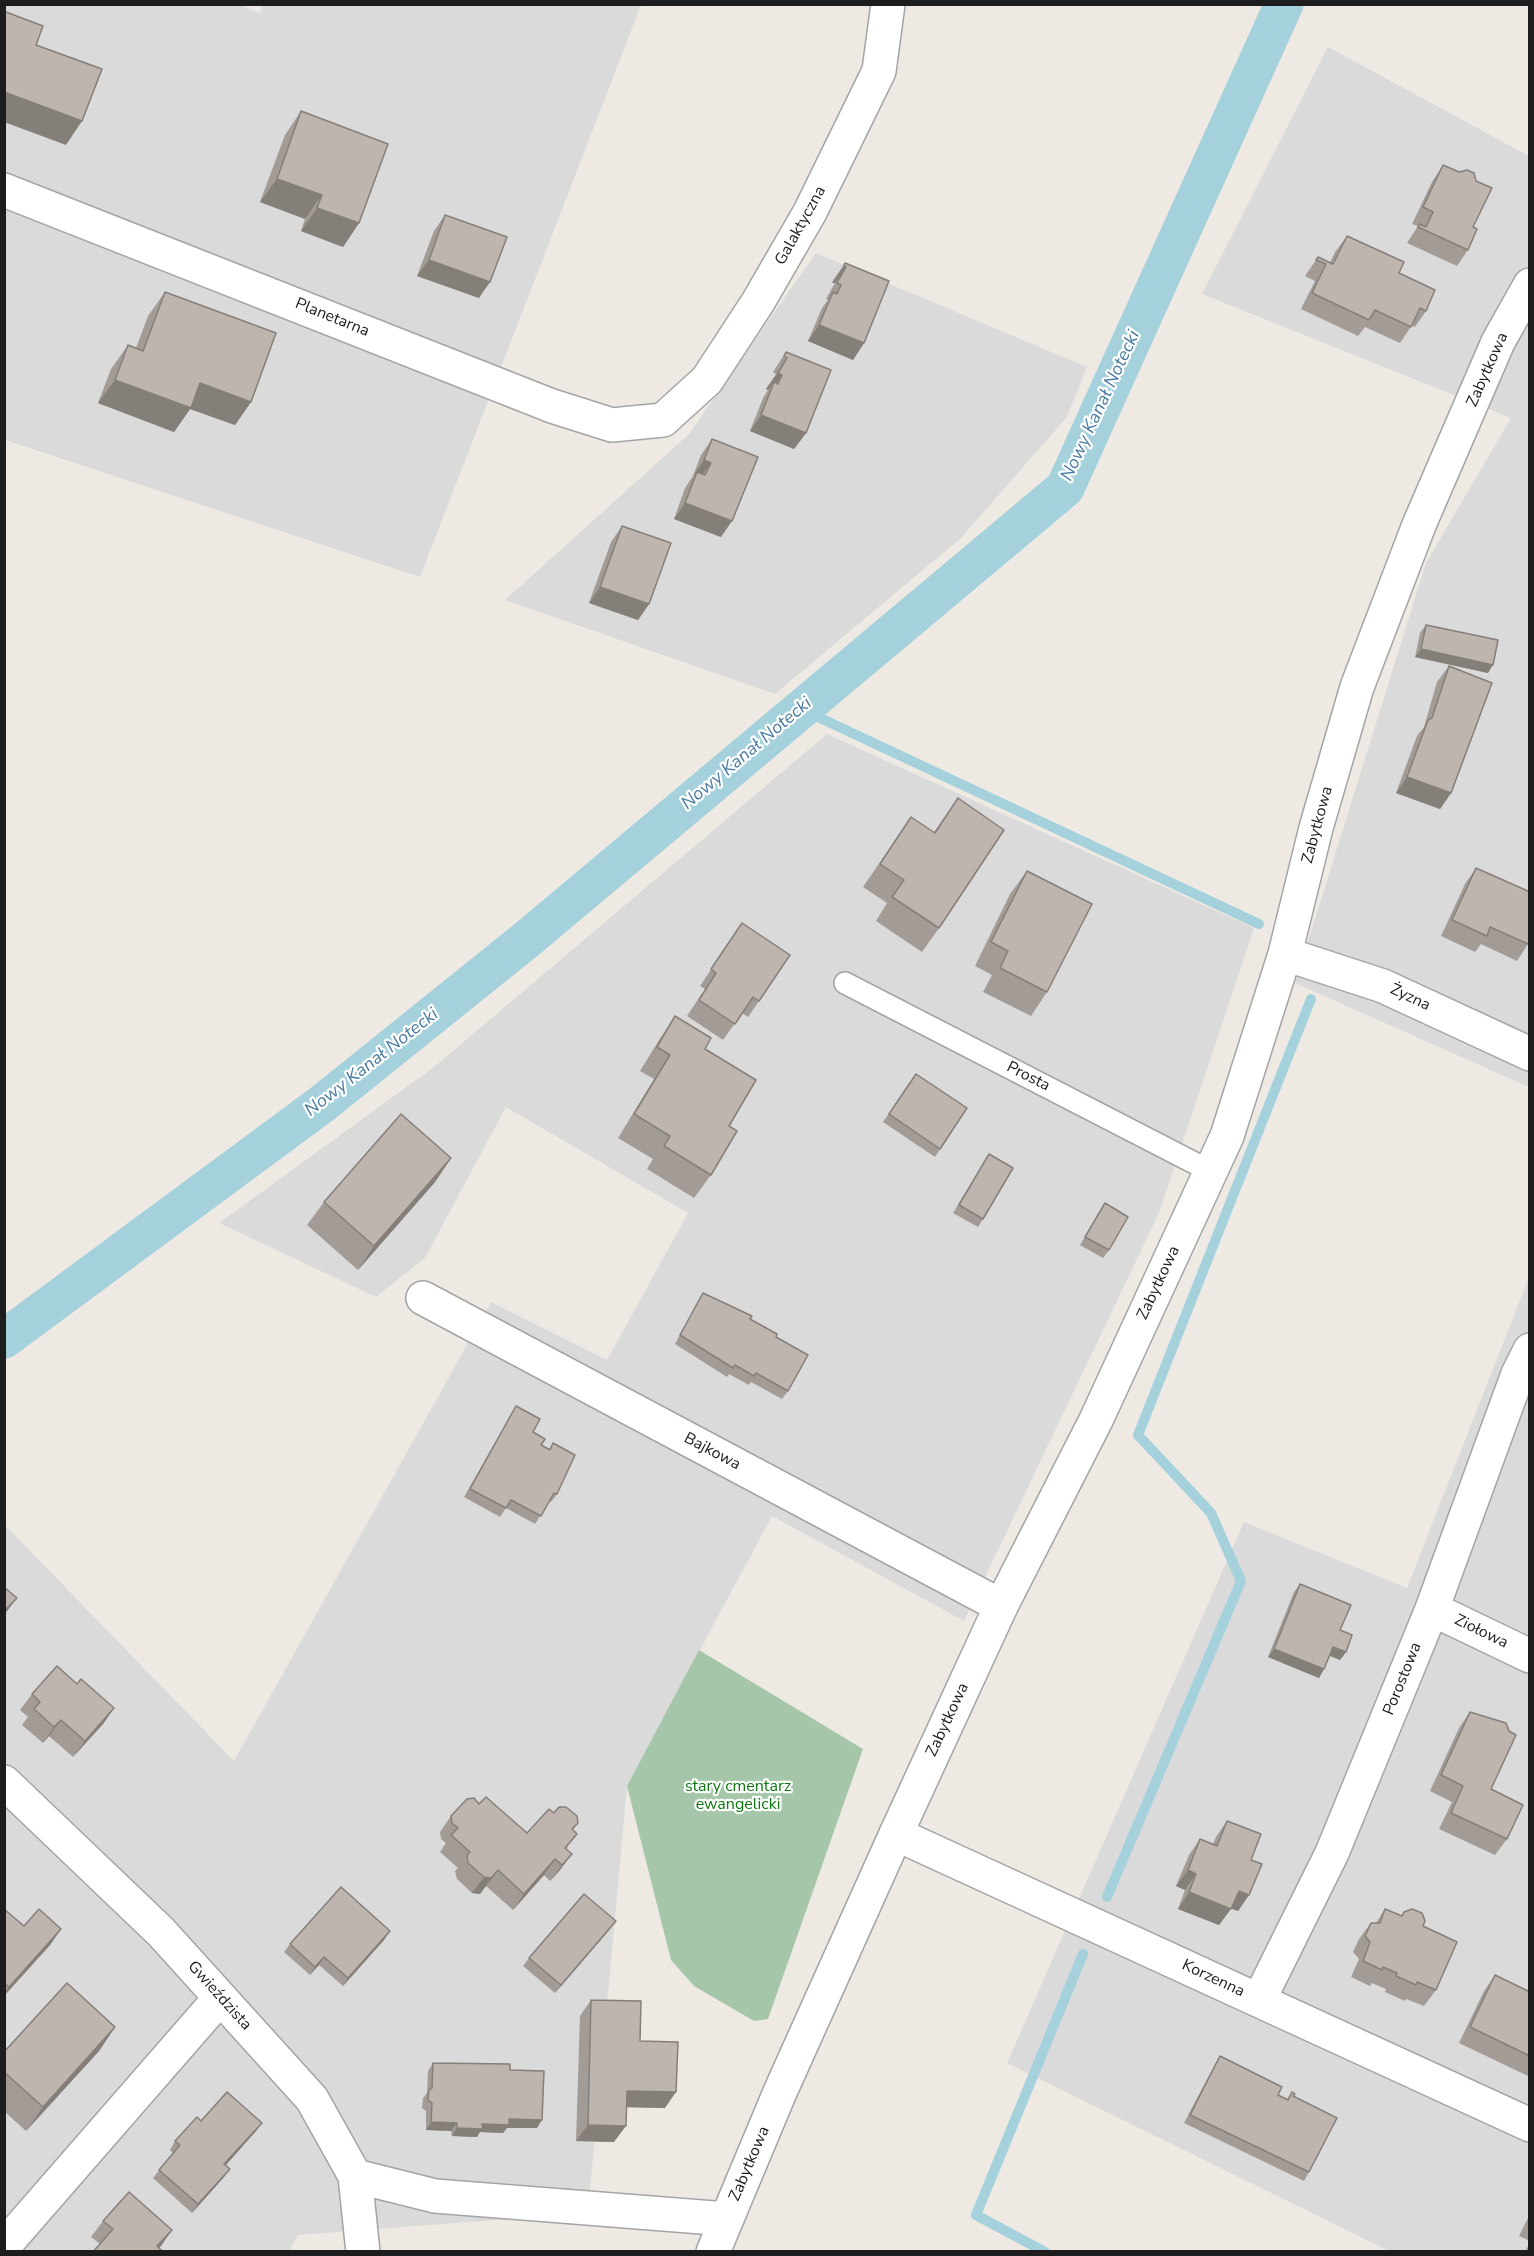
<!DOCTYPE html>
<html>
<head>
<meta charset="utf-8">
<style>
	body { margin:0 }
	#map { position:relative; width:1534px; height:2256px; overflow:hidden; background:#eeeae3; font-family:"Nunito Sans",sans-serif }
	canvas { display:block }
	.frame { position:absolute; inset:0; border:6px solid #1d1d1d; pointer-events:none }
</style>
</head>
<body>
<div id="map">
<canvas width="1534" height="2256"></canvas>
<div class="frame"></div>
</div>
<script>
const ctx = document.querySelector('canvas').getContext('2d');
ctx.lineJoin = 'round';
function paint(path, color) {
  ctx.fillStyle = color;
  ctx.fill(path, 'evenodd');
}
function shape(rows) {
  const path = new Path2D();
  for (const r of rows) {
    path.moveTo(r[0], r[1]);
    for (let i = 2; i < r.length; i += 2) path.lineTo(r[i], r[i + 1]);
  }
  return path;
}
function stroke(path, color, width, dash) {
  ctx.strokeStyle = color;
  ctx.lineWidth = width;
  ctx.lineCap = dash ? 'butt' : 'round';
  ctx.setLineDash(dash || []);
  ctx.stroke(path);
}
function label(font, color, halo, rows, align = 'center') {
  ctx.font = font + ' "Nunito Sans",sans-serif';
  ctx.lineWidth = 4.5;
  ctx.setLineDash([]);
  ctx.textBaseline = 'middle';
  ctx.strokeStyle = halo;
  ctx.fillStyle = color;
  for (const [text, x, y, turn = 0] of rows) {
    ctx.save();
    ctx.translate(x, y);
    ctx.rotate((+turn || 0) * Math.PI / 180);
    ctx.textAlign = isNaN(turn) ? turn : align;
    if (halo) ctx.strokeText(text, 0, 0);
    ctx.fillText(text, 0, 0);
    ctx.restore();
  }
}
paint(shape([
	[238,4,260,13,263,4,641,5,420,577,5,440,5,5],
	[1328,47,1529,156,1529,1087,1295,983,1426,563,1511,418,1202,294],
	[816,253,1087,367,1067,417,961,538,775,694,505,600,689,434],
	[827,734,1254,928,1159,1213,964,1621,772,1516,627,1786,588,2213,298,2235,289,2251,5,2251,4,1524,234,1761,491,1302,607,1360,688,1213,506,1107,425,1258,376,1297,219,1223,434,1067],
	[1529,1277,1529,2251,1389,2251,1007,2063,1244,1522,1407,1588]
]), '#dbdada');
paint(shape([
	[699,1650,863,1749,768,2019,754,2021,694,1986,671,1960,627,1786]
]), '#a5c6a8');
stroke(shape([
	[801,709,1259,924],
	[1107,1897,1241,1581,1211,1513,1138,1435,1311,999],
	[1045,2252,976,2215,1083,1954]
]), '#a4d1db', 10);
stroke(shape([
	[4,1339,322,1104,526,940,1065,488,1284,4]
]), '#a4d1db', 39);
const service = shape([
	[845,983,1210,1171]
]);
const minor = shape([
	[4,190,552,406,612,425,663,420,707,380,758,302,810,212,879,71,888,4],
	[1285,954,1383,986,1530,1054],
	[423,1298,1001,1606],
	[1432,1609,1530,1656],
	[4,1782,161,1932,312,2099,355,2176,363,2252],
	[896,1834,1530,2125],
	[1259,2000,1332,1853,1432,1609,1518,1374,1530,1350],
	[355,2176,435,2196,727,2219],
	[4,2246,220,1998]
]);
const tertiary = shape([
	[713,2252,780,2092,896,1834,1001,1606,1096,1420,1227,1136,1285,954,1316,828,1357,687,1419,525,1498,342,1530,285]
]);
stroke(service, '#a4a4a4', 24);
stroke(minor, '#a4a4a4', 36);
stroke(tertiary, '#a4a4a4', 36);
stroke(service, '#fff', 21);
stroke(minor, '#fff', 33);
stroke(tertiary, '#fff', 33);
paint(shape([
	[301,111,359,223,343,247,301,231,305,219,260,202,285,135],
	[1443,165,1459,172,1473,227,1468,250,1457,266,1407,243,1418,226,1412,224,1432,182],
	[445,215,479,298,417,276,434,231],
	[1347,236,1399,273,1426,311,1415,327,1412,325,1400,343,1365,327,1358,336,1301,309,1315,281,1305,276,1318,257,1330,263,1335,252],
	[845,263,864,343,853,360,808,341,822,308,828,300,826,299,835,283,832,283,834,279],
	[165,292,251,402,235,425,190,409,174,432,98,403,111,369,128,345,136,348,148,316],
	[786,352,806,433,794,449,750,431,763,398,768,390,766,389,776,374,773,372],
	[712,439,721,537,674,519,685,488,693,476,701,455],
	[622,526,649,604,638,620,589,603,611,542],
	[1426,625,1488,673,1415,657,1420,633],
	[1449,666,1451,793,1440,809,1396,793,1417,736,1424,727,1437,682],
	[958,798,939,928,922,952,876,921,887,903,863,887,911,817,934,832],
	[1476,868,1528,944,1517,961,1481,944,1475,952,1441,936,1465,884],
	[1027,871,1047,992,1031,1016,983,992,992,975,975,966,1010,894],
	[742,923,759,1001,748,1017,742,1013,723,1040,687,1016,705,989,700,986],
	[675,1016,705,1049,729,1126,711,1175,694,1198,647,1169,653,1159,618,1138,654,1079,640,1071,659,1040],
	[916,1074,967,1108,935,1157,883,1122],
	[989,1154,983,1219,978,1227,953,1213],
	[451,1158,435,1182,358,1270,307,1225,324,1202],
	[1105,1203,1109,1250,1103,1258,1080,1245],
	[703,1293,750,1319,776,1337,788,1391,782,1399,751,1382,749,1385,729,1374,727,1377,675,1344,698,1301],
	[516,1406,541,1445,549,1449,553,1443,557,1494,551,1502,549,1502,535,1524,506,1508,500,1517,464,1497,511,1414],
	[1300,1584,1340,1630,1346,1652,1340,1660,1330,1656,1319,1678,1268,1657,1294,1592],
	[77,1684,114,1708,103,1724,73,1757,49,1736,43,1743,22,1725,28,1717,20,1710,32,1694],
	[1470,1712,1491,1789,1507,1839,1495,1855,1439,1829,1452,1802,1430,1791,1459,1728],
	[479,1804,527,1833,554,1813,578,1823,573,1830,560,1870,550,1881,544,1875,513,1910,486,1886,480,1894,472,1893,457,1879,455,1871,458,1868,440,1852,446,1843,441,1839,440,1832,451,1816],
	[1227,1821,1251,1860,1249,1895,1238,1911,1231,1908,1219,1925,1178,1909,1185,1890,1176,1886,1189,1855,1200,1839,1213,1844,1216,1837],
	[4,1909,24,1926,61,1929,50,1945,4,1996],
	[1385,1909,1401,1916,1404,1912,1423,1926,1436,1990,1424,2006,1406,1999,1405,2001,1385,1992,1386,1989,1372,1983,1370,1986,1351,1977,1359,1959,1353,1952,1359,1939,1371,1923,1376,1923],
	[610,1929,555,1993,523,1966,529,1958],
	[384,1940,343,1986,319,1965,310,1975,284,1952,290,1944],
	[1495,1975,1530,1992,1530,2077,1459,2043,1484,1991],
	[591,2000,640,2041,665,2108,626,2107,614,2142,576,2141,580,2016],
	[115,2027,99,2051,26,2131,4,2111,4,2052],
	[1220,2056,1278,2095,1287,2099,1292,2092,1309,2172,1304,2181,1184,2123,1215,2064],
	[433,2063,510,2070,537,2128,507,2128,503,2133,480,2132,477,2137,452,2136,451,2131,426,2130,426,2111,422,2108,423,2098,427,2093,428,2071],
	[201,2121,262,2123,256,2131,225,2165,230,2169,224,2177,192,2213,153,2178,173,2153,170,2150,175,2141],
	[1530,2214,1530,2241,1519,2236],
	[103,2221,159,2248,100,2244,91,2237],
	[1530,2242,1530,2252,1525,2252]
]), '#a39c96');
paint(shape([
	[4,92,82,121,66,145,4,122],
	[277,179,322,195,305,219,260,202],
	[317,208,359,223,343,247,301,231],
	[429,260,490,282,479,298,417,276],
	[844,266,846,267,835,283,832,283],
	[819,325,864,343,853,360,808,341],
	[778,373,782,375,771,391,774,382,768,390,766,389],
	[115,380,200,383,251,402,235,425,190,409,174,432,98,403],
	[761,415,806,433,794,449,750,431],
	[704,460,711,463,699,479,697,472,693,476],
	[685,503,732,521,721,537,674,519],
	[600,587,649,604,638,620,589,603],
	[1421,649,1493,665,1488,673,1415,657],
	[1407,777,1451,793,1440,809,1396,793],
	[451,1158,435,1182,358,1270,374,1246],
	[17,1598,4,1615,4,1611],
	[1333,1647,1346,1652,1340,1660,1328,1655],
	[1274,1649,1324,1669,1319,1678,1268,1657],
	[114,1708,103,1724,73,1757,85,1741],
	[61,1720,49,1736,43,1743,54,1727],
	[572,1854,560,1870,550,1881,562,1865],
	[555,1859,544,1875,513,1910,524,1894],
	[498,1870,480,1894,472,1893,484,1877],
	[1188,1870,1196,1874,1185,1890,1176,1886],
	[1239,1891,1249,1895,1238,1911,1227,1907],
	[1189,1892,1231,1909,1219,1925,1178,1909],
	[616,1921,610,1929,555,1993,561,1985],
	[61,1929,50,1945,4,1996,4,1994,9,1987],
	[390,1931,384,1940,343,1986,348,1978],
	[324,1957,319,1965,310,1975,315,1967],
	[115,2027,99,2051,26,2131,43,2107],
	[627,2091,676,2092,665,2108,615,2107],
	[509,2119,542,2120,537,2128,507,2128,503,2133,480,2132,477,2137,452,2136,457,2128],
	[431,2122,457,2123,451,2131,426,2130],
	[262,2123,256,2131,219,2173,224,2164],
	[588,2125,626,2126,614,2142,576,2141],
	[230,2169,224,2177,192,2213,198,2204],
	[172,2230,161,2246,155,2252,157,2246]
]), '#857f7a');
const building = shape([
	[6,12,43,26,36,45,102,69,82,121,4,92,4,16,6,12],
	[301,111,388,144,359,223,317,208,322,195,277,179,301,111],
	[1443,165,1459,172,1467,170,1474,173,1476,181,1492,188,1473,227,1477,229,1468,250,1418,227,1419,224,1426,227,1433,212,1423,207,1443,165],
	[445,215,507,237,490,282,429,260,445,215],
	[1347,236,1404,262,1399,273,1435,290,1426,311,1420,308,1411,327,1375,310,1369,320,1312,293,1326,264,1316,260,1318,257,1333,264,1347,236],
	[845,263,889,281,864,343,819,325,833,292,837,294,841,285,837,283,846,267,844,266,845,263],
	[165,292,276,333,251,402,200,383,191,408,115,380,128,345,143,351,165,292],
	[786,352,831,370,806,433,761,415,774,382,778,384,782,375,778,373,787,358,784,356,786,352],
	[712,439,758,457,732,521,685,503,697,472,705,475,711,463,704,460,712,439],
	[622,526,671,543,649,604,600,587,622,526],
	[1426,625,1498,640,1493,665,1421,649,1426,625],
	[1449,666,1492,683,1451,793,1407,777,1428,720,1432,718,1449,666],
	[958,798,1004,830,939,928,892,897,904,880,880,864,911,817,935,833,958,798],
	[1476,868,1530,892,1530,941,1528,944,1490,927,1487,936,1452,920,1476,868],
	[1027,871,1092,904,1047,992,1000,968,1008,951,991,942,1027,871],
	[742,923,790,955,759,1001,753,997,735,1024,699,1000,716,973,711,969,742,923],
	[675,1016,711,1038,705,1049,756,1080,729,1126,737,1131,711,1175,664,1146,670,1136,634,1114,670,1055,657,1047,675,1016],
	[916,1074,967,1108,940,1149,889,1114,916,1074],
	[401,1114,451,1158,374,1246,324,1202,401,1114],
	[989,1154,1013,1168,983,1219,959,1205,989,1154],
	[1105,1203,1128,1217,1109,1250,1085,1237,1105,1203],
	[703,1293,752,1316,750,1319,777,1334,776,1337,808,1355,788,1391,756,1373,754,1376,735,1365,733,1368,680,1335,703,1293],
	[516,1406,540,1419,533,1432,545,1439,541,1445,550,1450,553,1443,575,1455,557,1494,554,1493,541,1516,511,1500,506,1508,470,1489,516,1406],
	[1300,1584,1351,1605,1340,1630,1352,1635,1346,1652,1333,1647,1324,1669,1274,1649,1300,1584],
	[4,1587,17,1598,4,1611,4,1587],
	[57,1666,77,1684,81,1679,114,1708,85,1741,61,1720,54,1727,34,1709,40,1702,32,1694,57,1666],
	[1470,1712,1506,1723,1509,1731,1516,1735,1491,1789,1523,1805,1507,1839,1451,1813,1463,1786,1441,1775,1470,1712],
	[486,1797,527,1833,549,1809,554,1813,559,1807,566,1807,577,1816,578,1823,572,1829,577,1834,565,1848,572,1854,562,1865,555,1859,524,1894,498,1870,491,1878,484,1877,468,1863,467,1855,470,1852,451,1835,458,1828,452,1823,451,1816,467,1799,474,1798,479,1804,486,1797],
	[1227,1821,1261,1834,1251,1860,1262,1864,1249,1895,1239,1891,1231,1909,1189,1892,1196,1874,1188,1870,1200,1839,1217,1846,1227,1821],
	[341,1887,390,1931,348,1978,324,1957,315,1967,290,1944,341,1887],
	[584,1894,616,1921,561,1985,529,1958,584,1894],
	[4,1909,24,1926,39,1909,61,1929,9,1987,4,1983,4,1909],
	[1385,1909,1402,1916,1404,1912,1412,1909,1422,1913,1425,1921,1423,1926,1457,1942,1436,1990,1417,1982,1416,1985,1396,1976,1397,1973,1383,1967,1382,1970,1363,1961,1370,1942,1365,1936,1371,1923,1380,1923,1385,1909],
	[1495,1975,1530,1992,1530,2056,1470,2027,1495,1975],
	[67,1983,115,2027,43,2107,4,2072,4,2052,67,1983],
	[591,2000,641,2001,640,2041,678,2042,676,2092,627,2091,626,2126,588,2125,591,2000],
	[1220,2056,1282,2087,1278,2095,1288,2100,1292,2092,1295,2094,1293,2096,1337,2118,1309,2172,1190,2115,1220,2056],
	[433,2063,510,2064,510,2070,544,2071,542,2120,509,2119,509,2125,482,2124,483,2129,457,2128,457,2123,431,2122,432,2103,428,2100,429,2090,432,2088,433,2063],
	[227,2092,262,2123,224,2164,230,2169,198,2204,159,2170,180,2145,175,2141,197,2117,201,2121,227,2092],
	[129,2192,172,2230,157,2246,163,2252,93,2252,113,2229,103,2221,129,2192]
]);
paint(building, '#beb5af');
stroke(building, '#857f7a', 1.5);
label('16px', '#1d1d1d', '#fff', [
	["Galaktyczna",801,226,-61],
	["Planetarna",332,318,22],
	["Zabytkowa",1488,370,-66],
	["Zabytkowa",1318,825,-75],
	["Żyzna",1410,998,25],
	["Prosta",1028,1077,27],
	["Zabytkowa",1159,1283,-65],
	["Bajkowa",712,1452,28],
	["Ziołowa",1481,1632,26],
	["Porostowa",1403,1679,-68],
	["Zabytkowa",948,1720,-65],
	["Korzenna",1213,1979,25],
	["Gwieździsta",219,1996,48],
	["Zabytkowa",750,2164,-67]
]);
label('16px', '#0e7711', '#fff', [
	["stary cmentarz",738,1787],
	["ewangelicki",738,1805]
]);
label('italic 18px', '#497aa1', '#fff', [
	["Nowy Kanał Notecki",1101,406,-65],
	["Nowy Kanał Notecki",747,754,-40],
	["Nowy Kanał Notecki",372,1063,-38]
]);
</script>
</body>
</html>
